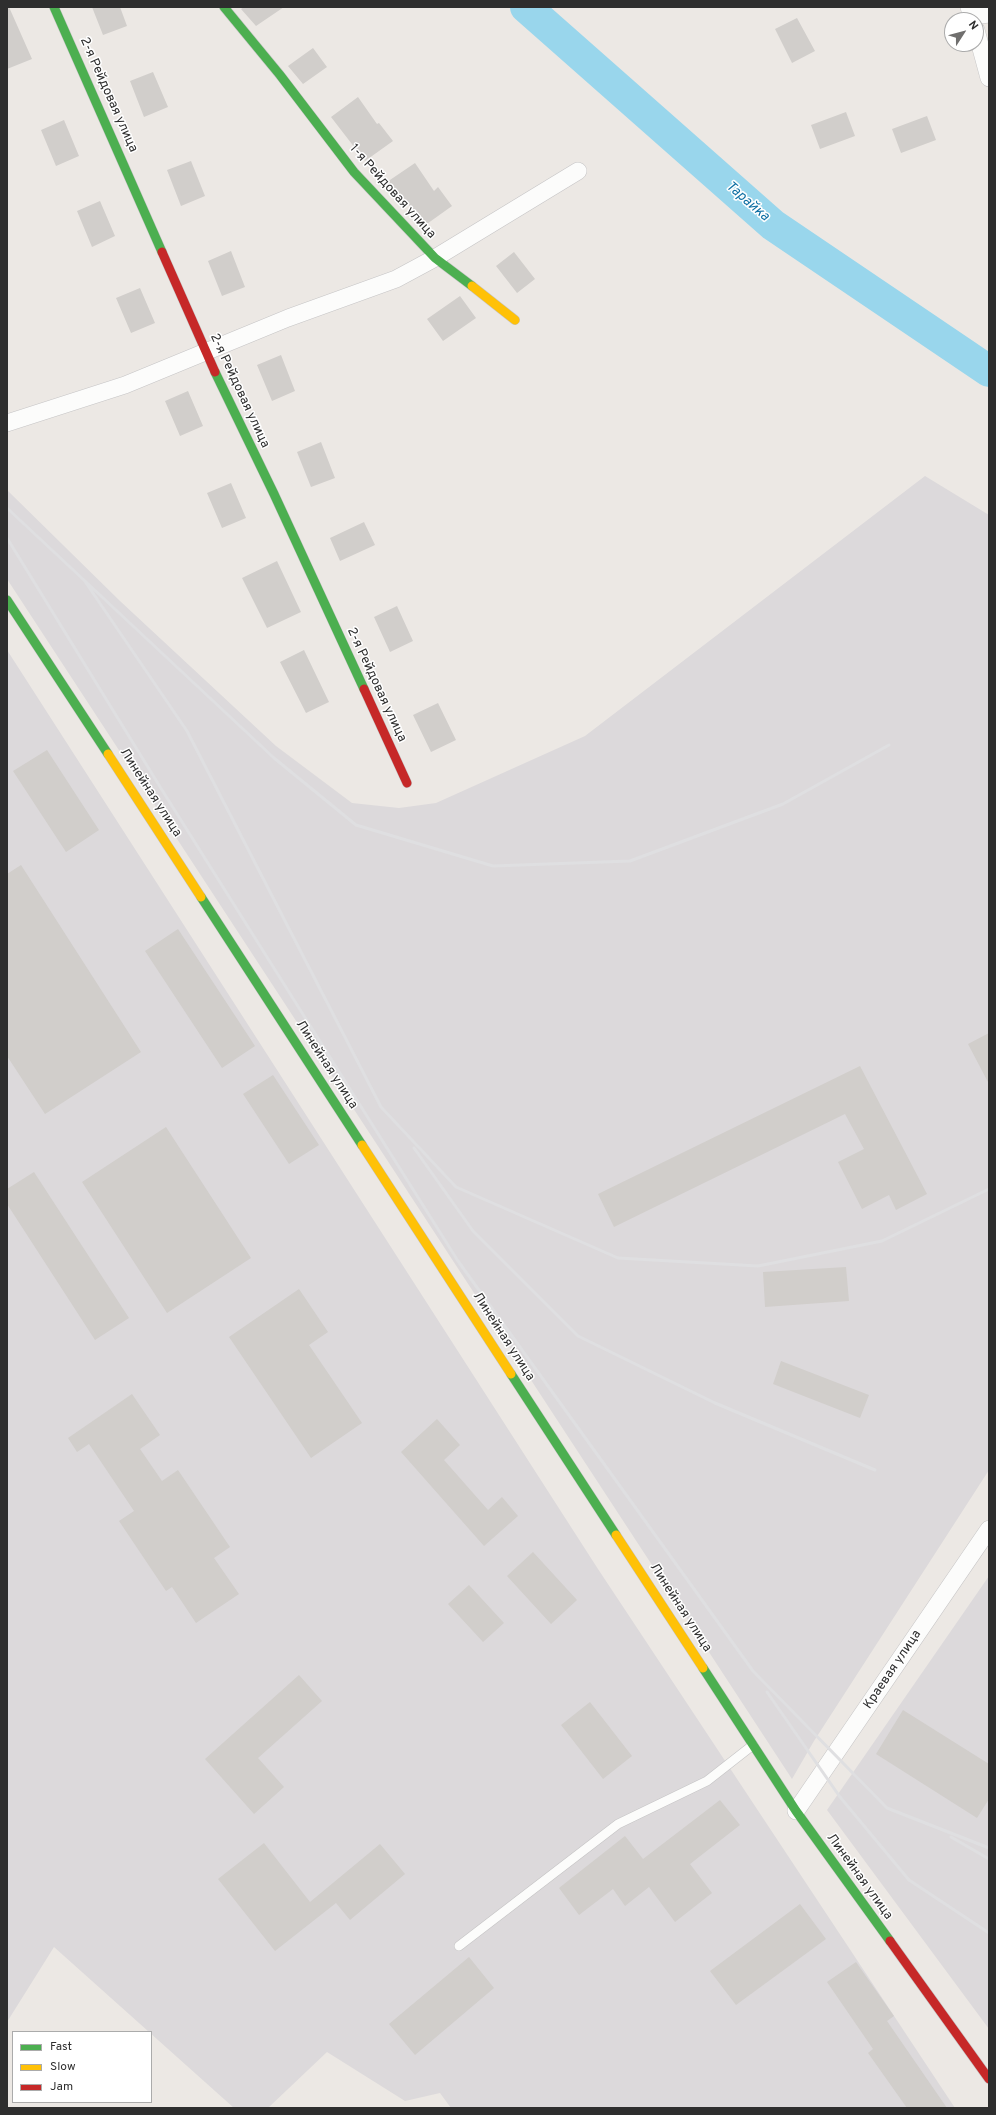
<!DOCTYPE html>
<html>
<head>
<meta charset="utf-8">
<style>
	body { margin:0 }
	#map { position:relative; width:996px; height:2115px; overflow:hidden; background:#ece8e4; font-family:Overpass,sans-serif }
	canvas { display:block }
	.frame { position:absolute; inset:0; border:8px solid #2e2e2e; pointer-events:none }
	.legend { position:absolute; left:12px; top:2031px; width:140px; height:72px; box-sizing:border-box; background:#fff; border:1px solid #ababab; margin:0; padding:5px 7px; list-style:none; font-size:12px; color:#2e2e2e }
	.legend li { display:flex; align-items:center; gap:8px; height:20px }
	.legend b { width:20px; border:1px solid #ababab }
	.north { position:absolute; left:944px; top:12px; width:40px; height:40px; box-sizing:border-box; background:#fff; border:1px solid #ababab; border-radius:50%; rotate:54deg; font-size:11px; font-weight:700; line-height:16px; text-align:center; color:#2e2e2e }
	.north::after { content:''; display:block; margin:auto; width:14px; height:18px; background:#706f6e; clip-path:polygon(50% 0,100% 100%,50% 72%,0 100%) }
</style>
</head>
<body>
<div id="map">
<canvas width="996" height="2115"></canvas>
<div class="frame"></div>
<ul class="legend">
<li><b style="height:5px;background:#4caf50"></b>Fast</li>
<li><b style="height:5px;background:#ffc107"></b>Slow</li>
<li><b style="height:5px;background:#c62828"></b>Jam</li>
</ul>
<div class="north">N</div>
</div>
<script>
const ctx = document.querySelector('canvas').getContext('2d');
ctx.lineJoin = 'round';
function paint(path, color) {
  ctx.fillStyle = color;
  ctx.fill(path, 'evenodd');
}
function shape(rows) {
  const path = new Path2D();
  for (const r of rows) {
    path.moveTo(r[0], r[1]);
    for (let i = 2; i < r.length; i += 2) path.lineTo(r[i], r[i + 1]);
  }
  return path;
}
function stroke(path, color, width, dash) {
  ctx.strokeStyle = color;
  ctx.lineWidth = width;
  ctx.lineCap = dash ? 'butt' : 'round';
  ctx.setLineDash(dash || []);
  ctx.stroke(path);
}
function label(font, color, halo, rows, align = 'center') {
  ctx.font = font + ' Overpass,sans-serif';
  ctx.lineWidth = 3;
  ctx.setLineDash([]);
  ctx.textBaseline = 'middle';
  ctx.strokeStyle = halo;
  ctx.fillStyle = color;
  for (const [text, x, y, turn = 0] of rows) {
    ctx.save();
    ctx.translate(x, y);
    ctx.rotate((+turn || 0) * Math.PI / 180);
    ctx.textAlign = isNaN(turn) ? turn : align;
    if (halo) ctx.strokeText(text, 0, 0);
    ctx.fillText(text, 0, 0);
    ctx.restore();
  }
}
paint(shape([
	[925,476,989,515,989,1470,814,1741,792,1779,7,579,7,490,120,601,276,746,352,803,399,808,436,803,585,736],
	[7,650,598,1569,955,2108,451,2108,440,2093,405,2101,327,2052,268,2108,234,2108,54,1947,7,2022],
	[989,1576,989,2029,827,1810]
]), '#dcd9db');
stroke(shape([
	[526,7,773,225,989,371]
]), '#99d6ec', 32);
paint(shape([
	[7,7,9,7,32,59,7,69],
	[92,7,120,7,127,26,103,35],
	[244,7,284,7,256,26,241,9],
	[797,18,815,51,792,63,775,29],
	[313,48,327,67,303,84,288,66],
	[153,72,168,107,144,117,130,81],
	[358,97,377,124,379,123,393,141,365,161,331,117],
	[846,112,855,136,820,149,811,125],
	[927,116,936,140,901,153,892,129],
	[64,120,79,156,56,166,41,130],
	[191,161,205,196,181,206,167,170],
	[415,163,434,191,438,187,452,206,424,226,404,198,400,201,387,182],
	[100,201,115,236,92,247,77,211],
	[231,251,245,287,222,296,208,261],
	[514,252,535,279,517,293,496,266],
	[140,288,155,323,131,333,116,298],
	[460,296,476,318,443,341,427,319],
	[281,355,295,391,272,401,257,365],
	[188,391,203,426,180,436,165,401],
	[321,442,335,478,311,487,297,452],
	[231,483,246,518,222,528,207,493],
	[364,522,375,545,340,561,330,538],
	[277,561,301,612,267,628,242,578],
	[397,606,413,641,390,652,374,617],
	[304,650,329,702,306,713,280,662],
	[438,703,456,740,431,752,413,715],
	[47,750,99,830,66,852,13,771],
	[21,865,141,1052,45,1114,7,1056,7,874],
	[178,929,255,1046,222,1068,145,951],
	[989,1033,989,1084,968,1044],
	[860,1066,927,1194,896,1210,889,1195,862,1209,838,1162,864,1149,845,1114,614,1227,598,1194],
	[273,1075,319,1145,289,1164,243,1094],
	[166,1127,251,1258,167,1313,82,1182],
	[34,1172,129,1318,95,1340,7,1204,7,1189],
	[846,1267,849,1301,765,1307,763,1272],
	[299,1289,328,1332,309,1345,362,1423,311,1458,229,1337],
	[781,1361,869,1395,860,1418,773,1384],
	[132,1394,160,1435,140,1449,162,1481,178,1470,230,1547,214,1558,239,1594,196,1623,172,1587,166,1591,119,1521,134,1511,89,1444,77,1452,68,1438],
	[437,1419,460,1445,444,1460,488,1510,502,1497,518,1516,484,1546,401,1452],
	[533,1552,577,1600,551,1624,507,1576],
	[469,1585,504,1623,483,1642,448,1604],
	[299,1675,322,1701,258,1758,284,1787,254,1814,205,1759],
	[590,1702,632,1756,603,1779,561,1725],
	[903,1710,989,1764,989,1799,977,1818,876,1754],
	[720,1800,740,1825,690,1864,712,1893,675,1922,649,1887,625,1906,613,1889,579,1915,559,1888,625,1836,643,1859],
	[264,1843,310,1902,380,1844,405,1874,350,1920,336,1903,275,1951,218,1879],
	[800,1904,826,1939,736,2005,710,1971],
	[469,1957,494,1988,415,2055,389,2024],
	[856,1962,894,2016,887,2021,947,2108,907,2108,868,2053,873,2049,827,1982]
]), '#d1cecb');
const lane = shape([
	[459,1946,618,1824,707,1781,753,1745]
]);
const street = shape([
	[969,7,972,16,989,14],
	[976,30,989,78],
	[7,423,125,385,288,318,396,279,435,258,578,171],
	[796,1811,989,1529]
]);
const fast = shape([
	[54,7,162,252],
	[224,7,280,75,354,172,435,258,472,286],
	[215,372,274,494,364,689],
	[7,600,108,754],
	[201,897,362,1145],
	[511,1374,616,1535],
	[703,1668,796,1811,890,1941]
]);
const slow = shape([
	[472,286,515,320],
	[108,754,201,897],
	[362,1145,511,1374],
	[616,1535,703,1668]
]);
const jam = shape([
	[162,252,215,372],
	[364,689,407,783],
	[890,1941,989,2079]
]);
stroke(lane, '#c5c4c5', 10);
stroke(street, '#c5c4c5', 18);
stroke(fast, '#c5c4c5', 10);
stroke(slow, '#c5c4c5', 10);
stroke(jam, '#c5c4c5', 10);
stroke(lane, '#fcfcfb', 9);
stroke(street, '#fcfcfb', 17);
stroke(fast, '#4caf50', 9);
stroke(slow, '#ffc107', 9);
stroke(jam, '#c62828', 9);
stroke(shape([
	[7,508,274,758,356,825,493,866,630,861,783,804,889,745],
	[7,538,162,790,458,1261,753,1671,887,1808,989,1848],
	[84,580,187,731,381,1107,456,1187,618,1258,758,1266,882,1241,989,1189],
	[414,1148,473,1231,578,1336,715,1403,875,1470],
	[767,1692,840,1797,909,1880,989,1933],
	[951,1837,989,1859]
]), '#dfdfe1', 3);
label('13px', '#2e2e2e', '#fff', [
	["2-я Рейдовая улица",108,95,66],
	["1-я Рейдовая улица",392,192,48],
	["2-я Рейдовая улица",239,391,65],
	["2-я Рейдовая улица",376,685,65],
	["Линейная улица",150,793,57],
	["Линейная улица",326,1065,57],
	["Линейная улица",503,1337,57],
	["Линейная улица",680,1608,57],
	["Краевая улица",893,1670,-56],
	["Линейная улица",859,1877,54]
]);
label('italic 14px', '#0d6fa3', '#fff', [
	["Тарайка",747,202,41]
]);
</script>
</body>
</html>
